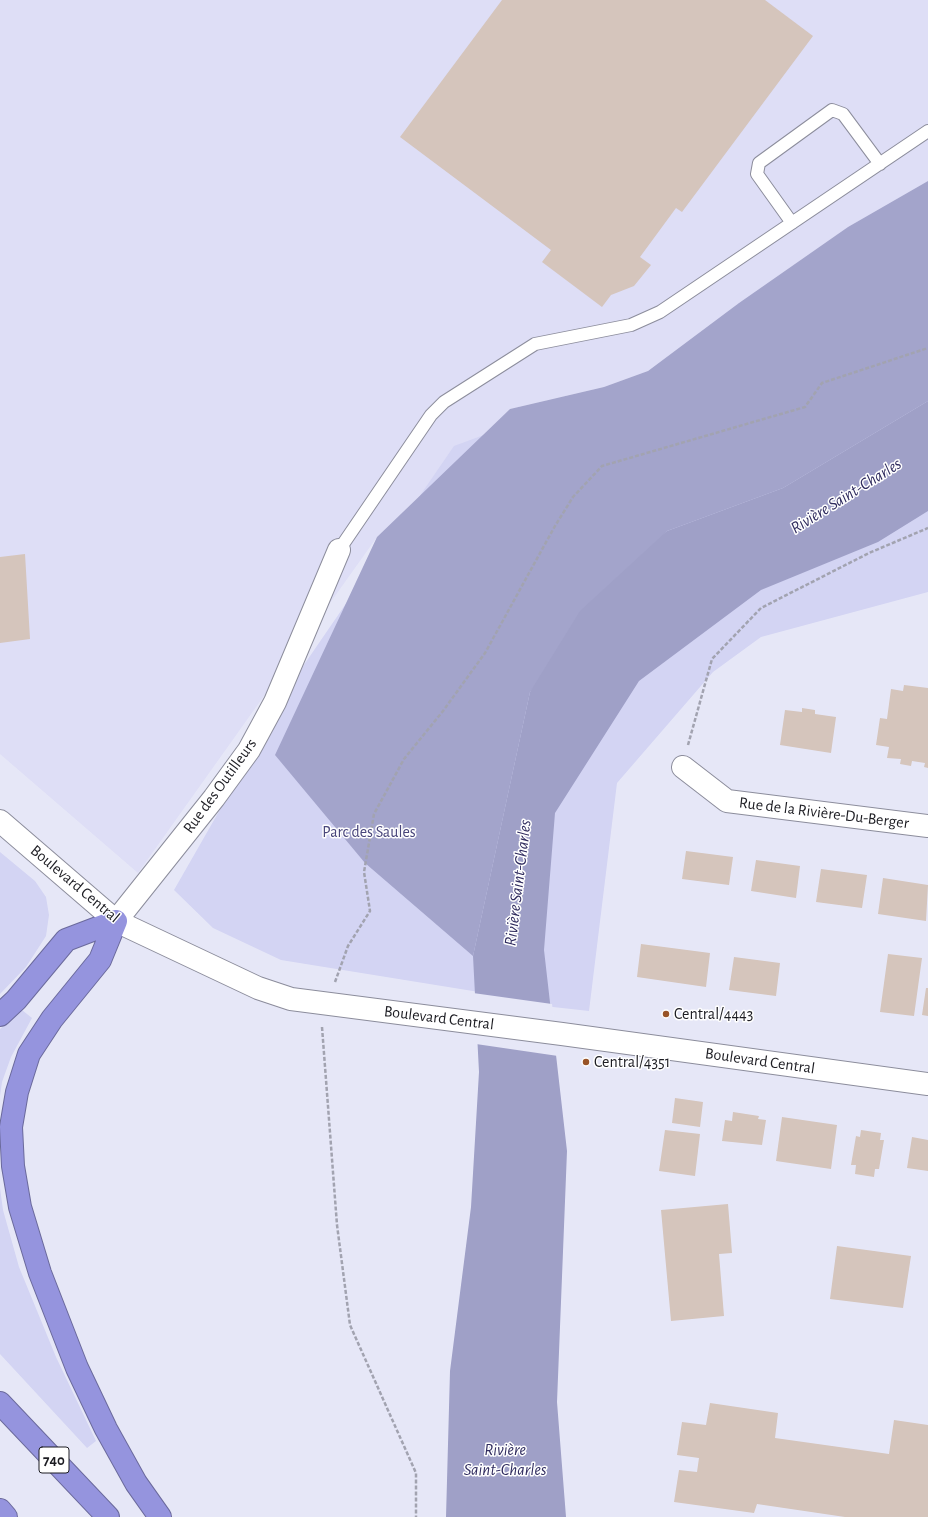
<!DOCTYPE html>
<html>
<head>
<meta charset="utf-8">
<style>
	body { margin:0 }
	canvas { display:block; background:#e6e7f7 }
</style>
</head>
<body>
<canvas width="928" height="1517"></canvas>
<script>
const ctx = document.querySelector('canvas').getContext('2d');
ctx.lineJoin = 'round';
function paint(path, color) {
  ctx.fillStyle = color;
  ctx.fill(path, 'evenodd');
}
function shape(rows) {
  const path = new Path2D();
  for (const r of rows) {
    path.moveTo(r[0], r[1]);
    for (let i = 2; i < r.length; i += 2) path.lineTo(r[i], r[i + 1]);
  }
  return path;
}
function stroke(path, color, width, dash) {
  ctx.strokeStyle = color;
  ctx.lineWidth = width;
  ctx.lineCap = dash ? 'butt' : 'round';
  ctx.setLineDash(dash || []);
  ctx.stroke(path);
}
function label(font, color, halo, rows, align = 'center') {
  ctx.font = font + ' "Alegreya Sans",sans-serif';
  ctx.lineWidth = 3;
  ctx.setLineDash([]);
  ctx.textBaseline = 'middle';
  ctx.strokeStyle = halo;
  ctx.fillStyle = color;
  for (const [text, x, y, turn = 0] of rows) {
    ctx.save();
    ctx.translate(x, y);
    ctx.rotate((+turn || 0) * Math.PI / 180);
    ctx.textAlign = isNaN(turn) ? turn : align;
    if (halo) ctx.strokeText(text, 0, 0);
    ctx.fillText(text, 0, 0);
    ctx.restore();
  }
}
paint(shape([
	[0,0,928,0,928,181,848,227,739,303,648,371,604,387,510,409,377,537,138,873,0,754]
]), '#dedef6');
paint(shape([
	[928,199,928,410,776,500,671,537,479,992,281,960,213,928,174,890,297,675,454,446,689,359],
	[928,503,928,592,761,637,713,672,617,783,589,1011,544,1006,537,950,549,812,635,677,757,585],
	[0,852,35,881,46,897,49,915,46,936,26,967,0,994],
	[22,1010,32,1018,11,1057,2,1082,0,1096,0,1029],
	[0,1188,3,1210,19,1267,56,1357,96,1441,87,1448,0,1354]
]), '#d3d4f3');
paint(shape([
	[928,181,928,401,783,488,667,531,530,692,473,956,365,863,275,755,377,537,510,409,604,387,648,371,739,303,848,227]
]), '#a3a4cb');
paint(shape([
	[928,401,928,511,878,542,761,590,639,681,555,813,544,950,567,1151,557,1402,566,1517,446,1517,450,1371,471,1207,479,1072,473,956,530,692,580,611,667,531,783,488]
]), '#9fa0c7');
paint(shape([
	[473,993,552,1004,558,1056,476,1044]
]), '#e6e7f7');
paint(shape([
	[502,0,765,0,813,36,682,212,676,208,640,257,651,265,634,286,611,295,602,307,542,262,551,250,400,137],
	[25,554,30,639,0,643,0,557],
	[904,685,928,688,928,768,924,767,925,763,912,761,911,766,900,764,901,759,887,758,889,747,876,745,880,718,887,719,891,689,903,691],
	[802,708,815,710,815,714,836,717,831,753,780,745,785,710,802,712],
	[686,851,733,857,729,885,682,879],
	[756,860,800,866,796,898,751,891],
	[821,869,867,875,862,908,816,902],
	[883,878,928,885,926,921,878,914],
	[641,944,710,953,706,987,637,977],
	[888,954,922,958,914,1016,880,1012],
	[734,957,780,963,776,996,729,990],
	[926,988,928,988,928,1016,922,1015],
	[675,1098,703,1102,700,1127,672,1123],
	[733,1112,759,1116,758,1119,766,1120,762,1145,722,1141,725,1120,732,1121],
	[782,1117,837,1125,831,1169,776,1161],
	[665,1130,700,1134,695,1176,659,1171],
	[861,1130,881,1133,880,1140,884,1140,879,1169,875,1169,874,1177,855,1174,856,1165,851,1165,856,1136,860,1137],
	[912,1137,928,1140,928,1171,907,1168],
	[728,1204,732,1253,719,1254,724,1316,671,1321,661,1210],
	[837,1246,911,1256,903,1308,830,1299],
	[710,1403,778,1413,775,1438,889,1454,894,1420,928,1425,928,1517,845,1517,757,1504,754,1513,674,1502,679,1470,697,1472,699,1458,677,1455,682,1422,706,1425]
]), '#d5c5bc');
const service = shape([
	[792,223,757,174,759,163,832,110,843,114,880,164],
	[339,550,431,415,444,402,535,344,631,325,660,312,928,131]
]);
const minor = shape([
	[683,767,727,801,928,826],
	[116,921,214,798,249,750,275,702,339,550]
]);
const tertiary = shape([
	[0,821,116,921,258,988,291,999,562,1034,928,1084]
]);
const motorway = shape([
	[116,921,100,960,52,1019,29,1054,17,1092,11,1127,13,1166,20,1207,40,1273,77,1368,106,1429,136,1483,160,1517],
	[0,1015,16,1000,66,940,116,921],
	[0,1403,108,1517],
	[0,1510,6,1517]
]);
stroke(service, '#8c8d9c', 14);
stroke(minor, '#8c8d9c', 24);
stroke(tertiary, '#8c8d9c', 24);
stroke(motorway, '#6b6a9c', 24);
stroke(shape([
	[688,745,712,659,761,608,869,553,928,528],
	[335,982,348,946,370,911,364,872,374,814,404,759,443,711,485,653,555,526,573,497,602,466,805,407,822,383,928,348],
	[322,1027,337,1225,350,1325,416,1473,416,1517]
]), '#a2a3b0', 2.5, [4, 2]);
stroke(service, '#fff', 12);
stroke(minor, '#fff', 22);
stroke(tertiary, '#fff', 22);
stroke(motorway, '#9594de', 22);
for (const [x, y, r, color] of [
	[666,1014,4,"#985327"],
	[586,1062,4,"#985327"]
]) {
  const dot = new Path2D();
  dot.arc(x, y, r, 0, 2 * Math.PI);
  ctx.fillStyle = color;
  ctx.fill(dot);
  stroke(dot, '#fff', 1.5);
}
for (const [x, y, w] of [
	[54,1460,30]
]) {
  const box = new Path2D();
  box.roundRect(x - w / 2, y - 13, w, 26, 3);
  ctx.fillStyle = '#fff';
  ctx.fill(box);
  stroke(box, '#1c1c22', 1);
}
label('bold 15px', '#1c1c22', null, [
	["740",54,1460]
]);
label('16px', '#1c1c22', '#fff', [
	["Rue des Outilleurs",220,786,-54],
	["Rue de la Rivière-Du-Berger",824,813,7],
	["Boulevard Central",75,884,40],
	["Boulevard Central",439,1018,7],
	["Boulevard Central",760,1061,8]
]);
label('16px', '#49467b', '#fff', [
	["Parc des Saules",369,832]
]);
label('16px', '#1c1c22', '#fff', [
	["Central/4443",674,1014],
	["Central/4351",594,1062]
], 'left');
label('italic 17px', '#2f2b5e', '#fff', [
	["Rivière Saint-Charles",846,496,-32],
	["Rivière Saint-Charles",518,883,-83],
	["Rivière",505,1450],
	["Saint-Charles",505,1470]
]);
</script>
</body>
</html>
